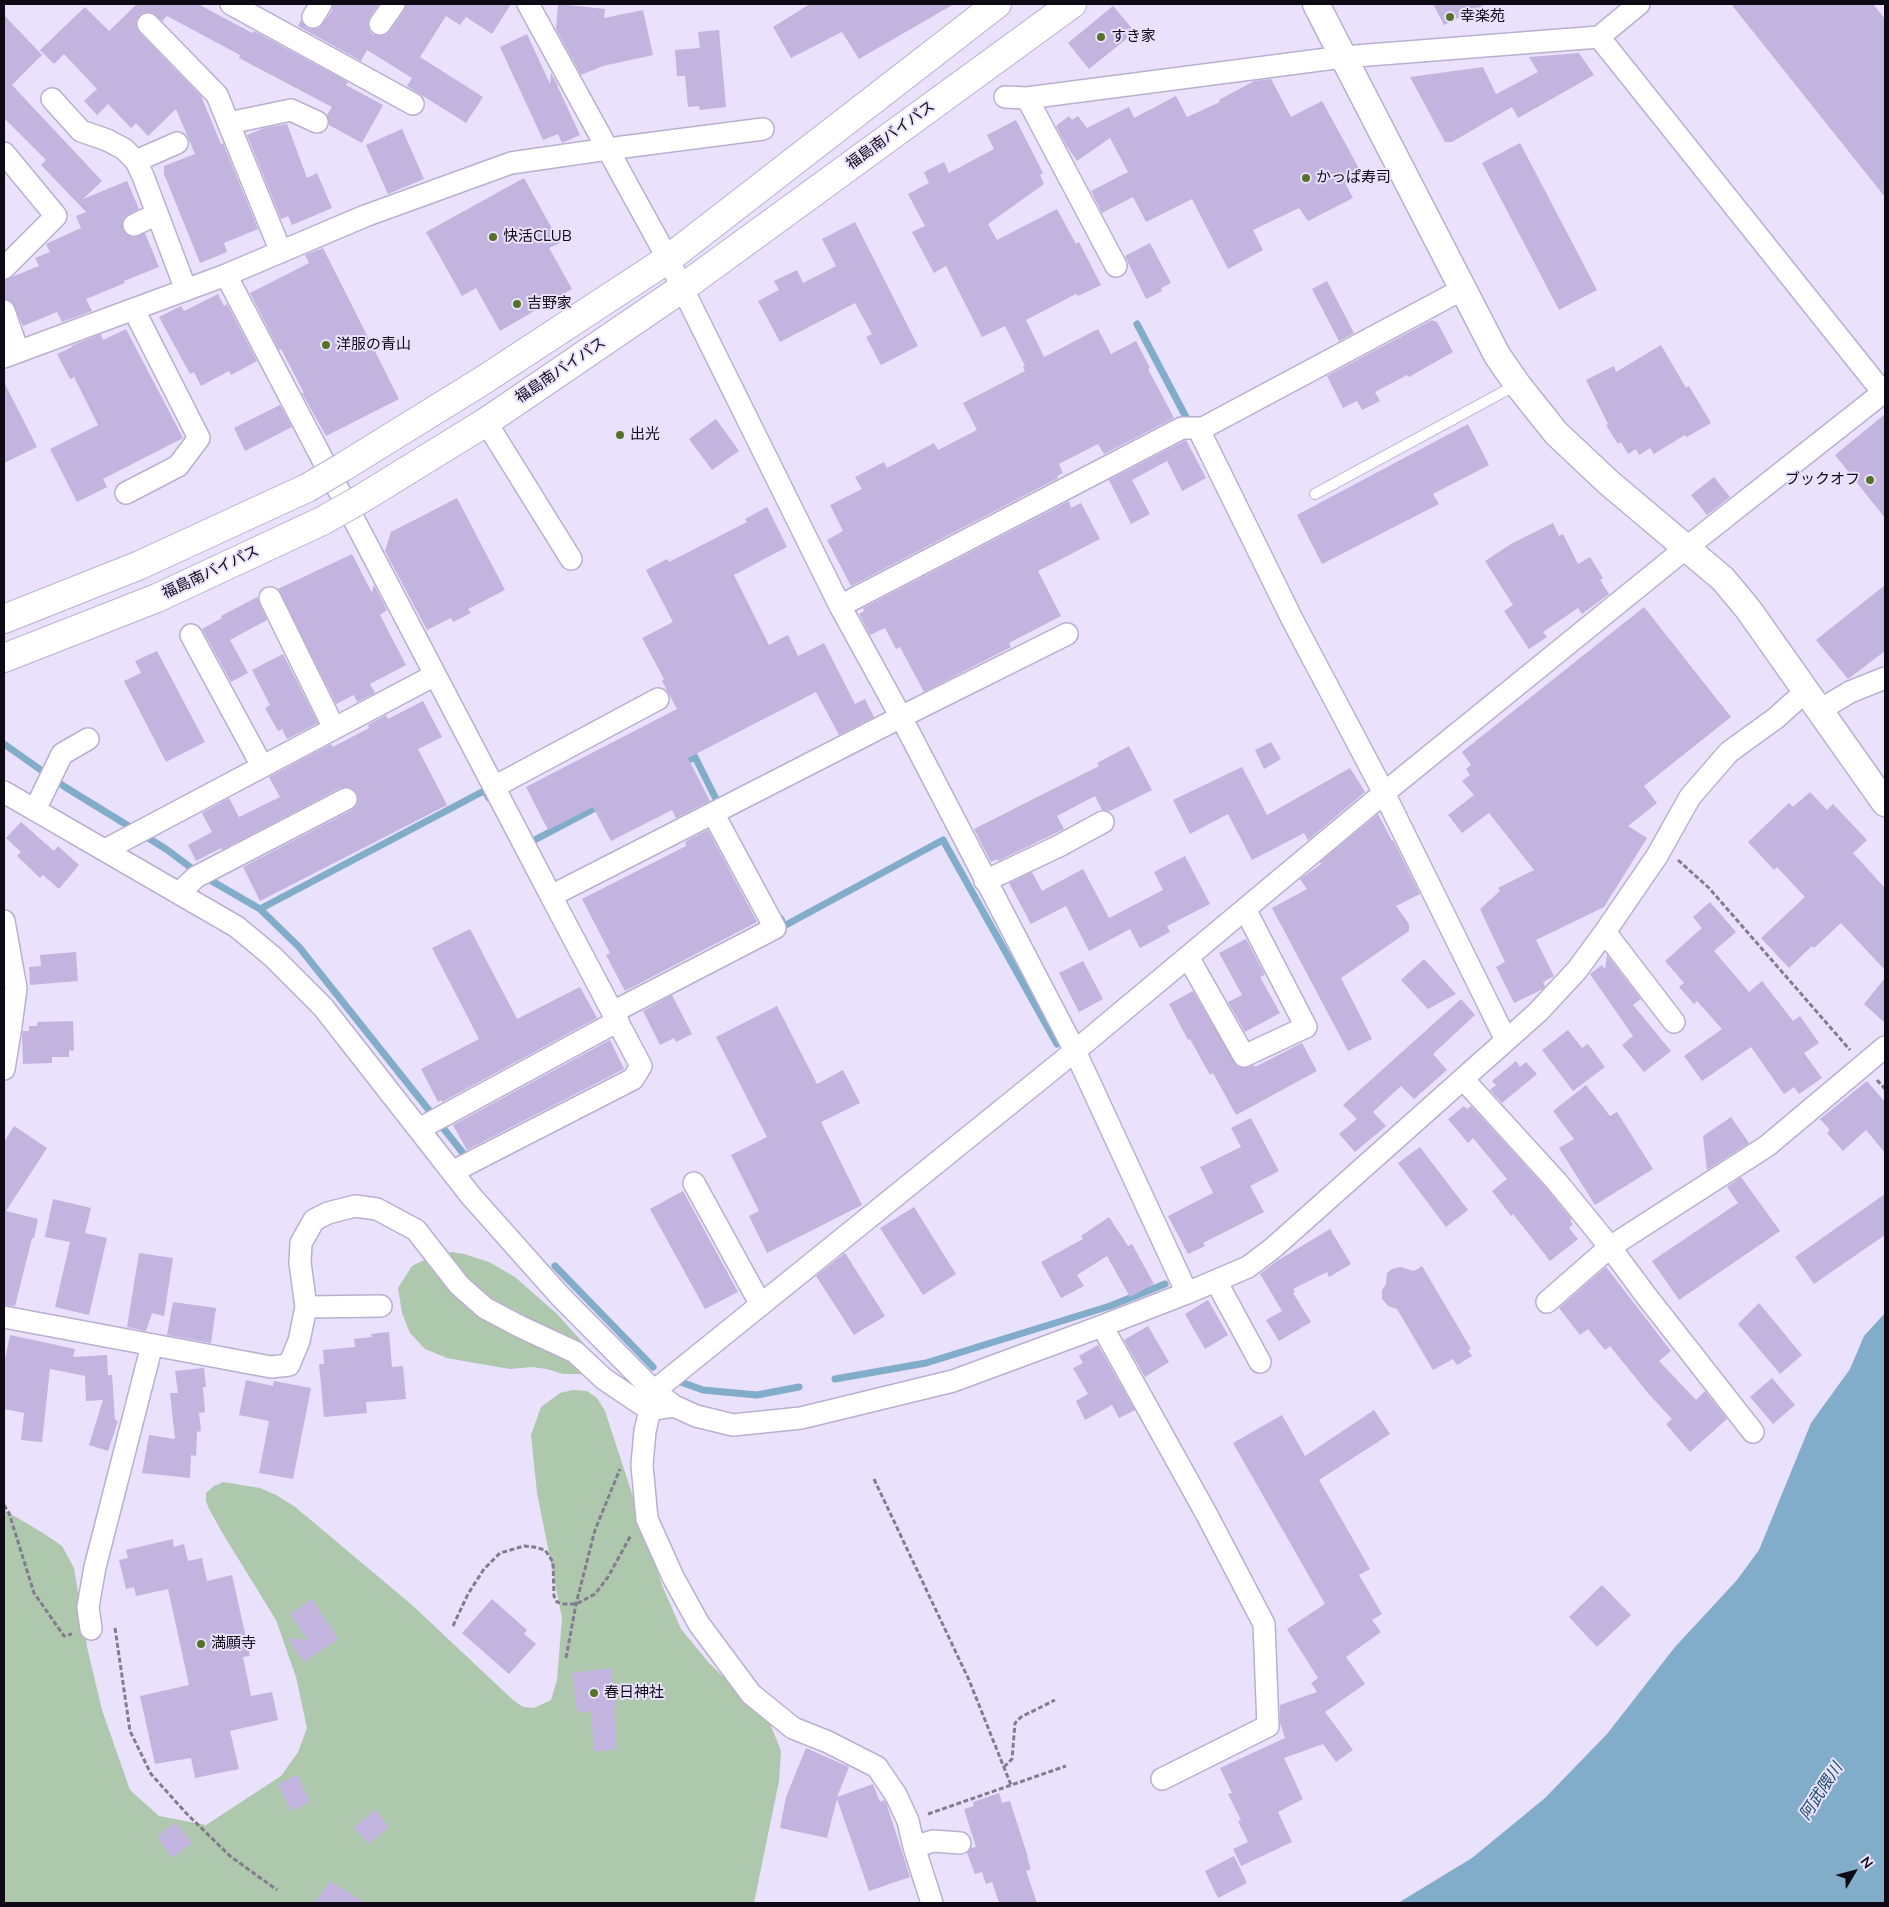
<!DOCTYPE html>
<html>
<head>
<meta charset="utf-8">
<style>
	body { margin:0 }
	#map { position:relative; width:1889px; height:1907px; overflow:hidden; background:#eae1fd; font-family:"Nunito Sans",sans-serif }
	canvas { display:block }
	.frame { position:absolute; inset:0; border:5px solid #0e0a15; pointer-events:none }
	.north { position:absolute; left:1829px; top:1847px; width:50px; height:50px; -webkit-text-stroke:4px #eae1fd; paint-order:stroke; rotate:53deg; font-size:14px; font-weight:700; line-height:20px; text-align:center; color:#0e0a15 }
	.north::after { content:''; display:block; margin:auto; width:18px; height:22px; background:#0e0a15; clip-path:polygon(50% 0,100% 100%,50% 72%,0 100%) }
</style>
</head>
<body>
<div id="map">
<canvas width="1889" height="1907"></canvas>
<div class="frame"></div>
<div class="north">N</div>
</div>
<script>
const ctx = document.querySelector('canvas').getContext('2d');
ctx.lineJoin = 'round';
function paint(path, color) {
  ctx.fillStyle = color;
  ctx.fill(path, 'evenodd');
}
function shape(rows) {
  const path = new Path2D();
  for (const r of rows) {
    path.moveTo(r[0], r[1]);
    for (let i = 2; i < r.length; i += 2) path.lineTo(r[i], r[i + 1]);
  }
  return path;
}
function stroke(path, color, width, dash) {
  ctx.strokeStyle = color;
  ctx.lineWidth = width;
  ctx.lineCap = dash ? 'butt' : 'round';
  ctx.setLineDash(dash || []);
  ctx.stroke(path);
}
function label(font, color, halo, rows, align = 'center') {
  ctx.font = font + ' "Nunito Sans","Noto Sans JP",sans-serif';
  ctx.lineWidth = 4;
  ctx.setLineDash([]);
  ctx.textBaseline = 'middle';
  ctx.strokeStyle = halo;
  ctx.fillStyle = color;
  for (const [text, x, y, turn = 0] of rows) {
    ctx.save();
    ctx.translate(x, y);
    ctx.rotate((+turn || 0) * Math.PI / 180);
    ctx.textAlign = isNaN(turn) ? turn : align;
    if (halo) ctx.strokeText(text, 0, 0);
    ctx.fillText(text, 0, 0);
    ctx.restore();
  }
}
paint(shape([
	[452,1252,464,1254,489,1262,515,1277,557,1314,585,1345,593,1361,584,1374,563,1374,547,1369,532,1367,510,1369,475,1363,447,1358,425,1349,410,1333,402,1313,398,1288,412,1266,426,1259],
	[573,1390,587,1391,597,1398,605,1411,662,1585,681,1629,709,1663,769,1721,781,1751,779,1781,754,1903,4,1903,4,1510,43,1533,62,1546,74,1568,87,1647,102,1710,130,1790,159,1816,206,1825,281,1776,298,1752,307,1728,296,1677,276,1620,223,1534,209,1509,206,1501,206,1493,214,1486,223,1482,260,1488,276,1495,294,1506,412,1605,513,1700,523,1707,534,1708,551,1700,557,1680,562,1618,537,1493,531,1435,541,1407,560,1393]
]), '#adc8ac');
paint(shape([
	[1885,1313,1885,1903,1398,1903,1472,1858,1545,1798,1607,1734,1675,1647,1737,1580,1759,1550,1811,1423,1850,1369,1864,1336]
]), '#81adca');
stroke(shape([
	[1137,324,1188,421],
	[4,744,65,787,166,849,198,873,260,909,299,947,463,1153],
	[682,763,695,757,716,799],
	[527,844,601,805],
	[260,909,480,793,485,791,489,798],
	[781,919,784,926,943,840,1057,1044],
	[555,1266,653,1367],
	[682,1378,678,1381,703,1390,757,1395,799,1387],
	[835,1379,926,1363,1110,1306,1165,1284]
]), '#81adca', 7);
paint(shape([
	[137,4,198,4,252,33,254,31,348,82,346,85,383,105,362,143,329,125,327,115,332,107,239,58,240,55,167,16,162,21,151,12,145,12,140,15,136,21,136,27,139,32,201,96,221,144,223,143,258,229,224,243,227,252,200,263,164,174,164,166,195,154,176,109,148,136,136,123,131,128,108,104,97,115,84,101,97,89,64,54,54,64,40,50,85,7,109,31],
	[333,4,379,4,370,17,368,23,369,30,372,34,379,36,386,35,390,31,404,11,406,4,511,4,492,34,466,17,460,25,446,16,420,57,483,97,466,123,407,86,412,78,367,50,361,61,298,26,301,20,307,28,313,29,319,28,332,11],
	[558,4,605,9,604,18,643,10,653,55,603,66,581,75,556,29],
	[810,4,954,4,859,59,842,32,791,58,773,27],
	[1433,4,1486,4,1444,25],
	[1731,4,1873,4,1885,19,1885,197],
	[1113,6,1135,32,1089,69,1068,43],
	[4,15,42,55,12,85,102,181,83,199,127,181,139,209,124,218,122,224,123,230,127,235,133,237,145,233,159,267,124,281,125,283,86,299,92,311,62,322,57,312,23,326,12,302,4,299,4,280,39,266,35,258,50,252,46,244,81,228,76,216,86,212,41,165,46,160,4,118],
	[719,30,726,107,700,110,699,106,688,107,685,76,677,76,675,50,700,48,698,32],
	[527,34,550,84,551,73,558,85,557,85,580,135,562,143,558,134,543,140,500,47],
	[1579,53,1594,75,1518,118,1512,107,1452,142,1445,142,1410,77,1483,67,1496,94,1538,72,1529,57],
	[1271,79,1291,117,1322,101,1362,174,1345,183,1353,198,1308,221,1299,208,1253,230,1263,250,1228,269,1192,199,1146,222,1133,197,1102,213,1091,191,1128,172,1110,138,1077,161,1066,145,1056,126,1069,116,1072,120,1078,116,1087,128,1129,107,1134,118,1176,96,1187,117,1220,102,1219,100,1254,81],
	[1016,120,1043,173,1040,175,1044,184,988,224,997,240,1057,209,1076,244,1079,242,1101,285,1078,296,1076,294,1026,320,1044,357,1098,329,1111,354,1136,341,1150,368,1148,369,1174,418,1104,454,1098,444,1059,464,1063,473,1057,476,1058,478,851,586,827,540,843,531,830,505,862,489,855,477,884,462,887,468,934,443,938,450,977,430,963,403,1025,371,1023,367,1025,366,1005,326,982,337,946,266,934,273,912,232,925,226,908,194,929,183,924,172,944,162,949,173,994,149,987,135],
	[287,124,307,178,317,173,332,208,292,225,288,216,281,219,247,135,264,128],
	[402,129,424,179,388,194,366,145],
	[1520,143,1597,290,1559,310,1482,163],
	[524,178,560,243,549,248,572,289,500,331,476,288,462,296,426,232],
	[855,222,918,346,881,365,866,337,872,334,855,303,780,342,758,301,779,290,774,281,797,270,803,283,836,266,822,239],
	[1150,243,1171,283,1161,288,1162,291,1146,299,1125,256],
	[323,248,399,399,326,436,302,393,304,393,281,349,279,350,250,293,309,263,305,255],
	[1327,281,1354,333,1339,341,1312,289],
	[218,294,224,306,227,304,257,361,231,375,229,371,201,386,194,372,190,374,159,317,181,306,184,311],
	[1432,320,1437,322,1453,352,1409,377,1407,375,1375,392,1380,401,1362,410,1357,401,1343,408,1327,376],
	[126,329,183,438,103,479,107,487,77,502,50,449,98,425,74,377,70,379,57,354,72,347,71,346,101,334,103,340],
	[1661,345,1686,388,1689,386,1711,423,1687,437,1685,435,1654,454,1650,448,1639,455,1636,449,1628,454,1621,442,1618,444,1606,425,1608,424,1586,380,1614,366,1616,372],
	[4,382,37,447,4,463],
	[280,405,292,427,245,451,234,428],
	[1885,414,1885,518,1835,455],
	[716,419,739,451,712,470,689,439],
	[1468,424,1489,465,1433,494,1439,504,1322,564,1297,515],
	[1186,440,1206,478,1182,491,1167,461,1132,480,1150,514,1131,524,1109,480],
	[1714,477,1730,497,1707,515,1691,495],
	[457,498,505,590,468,609,471,613,453,622,451,618,427,630,385,551,391,532],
	[1069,501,1071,508,1081,503,1100,539,1038,571,1061,616,1009,643,1011,647,924,692,900,647,896,649,885,628,870,635,859,614,864,611,863,608],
	[767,507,787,547,734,575,769,645,788,635,798,656,824,643,855,704,865,699,874,717,839,735,816,692,688,758,710,801,676,818,672,810,611,841,593,807,548,830,526,787,677,709,662,681,664,679,642,638,673,622,646,570,667,559,669,562,747,522,745,519],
	[1553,523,1559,536,1563,534,1578,564,1590,557,1603,578,1600,580,1609,594,1582,614,1578,608,1543,632,1547,637,1529,649,1504,611,1513,605,1485,561,1511,544],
	[352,554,372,593,374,585,387,610,380,615,406,665,370,684,375,693,357,702,354,695,336,704,278,589],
	[1885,585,1885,651,1848,679,1816,640],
	[257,597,267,620,230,640,248,673,231,682,202,629,222,618,221,616],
	[1644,607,1731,717,1644,786,1657,803,1628,826,1647,838,1604,907,1536,940,1554,976,1543,982,1545,986,1543,989,1514,1003,1496,967,1505,962,1480,909,1500,891,1498,888,1534,870,1489,813,1462,833,1448,815,1474,795,1462,781,1470,775,1466,769,1471,765,1462,752],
	[157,651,205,742,166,762,124,681,141,673,135,661],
	[283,654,318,723,287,739,282,729,278,731,265,708,270,705,252,670],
	[423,701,442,737,418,749,447,805,260,901,243,867,352,810,357,805,358,799,357,794,353,789,347,787,340,788,222,850,221,848,196,861,188,845,212,832,202,813,229,798,239,817,280,797,269,777,331,744,333,747,369,728,368,725,386,715,388,719],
	[1271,742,1281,759,1264,769,1255,750],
	[1129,746,1152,790,1110,811,1102,810,1095,796,1057,816,1064,829,998,861,997,859,991,862,974,829,1099,766,1097,763],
	[1242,767,1267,815,1350,768,1365,792,1308,840,1304,833,1252,860,1228,814,1190,834,1173,800],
	[1810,792,1827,810,1833,804,1867,840,1853,853,1885,888,1885,970,1841,923,1814,948,1812,946,1789,968,1761,938,1805,897,1777,867,1774,870,1748,842,1789,803,1793,807],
	[1378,814,1392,841,1393,840,1420,894,1396,906,1409,924,1409,931,1341,978,1372,1039,1348,1051,1272,908,1307,889,1300,879,1321,864,1320,862],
	[21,822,54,851,58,846,79,865,59,889,43,875,40,878,17,856,21,852,6,838],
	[708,830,757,922,625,991,606,955,610,953,582,899,686,846,685,843,688,840],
	[1185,856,1210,904,1167,926,1170,932,1140,948,1130,929,1089,951,1066,906,1031,924,1009,883,1032,872,1042,891,1083,869,1109,918,1163,890,1154,872],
	[1710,902,1736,932,1714,951,1749,992,1762,981,1793,1021,1800,1016,1819,1043,1804,1053,1822,1078,1799,1094,1794,1087,1784,1094,1751,1047,1702,1081,1684,1056,1722,1029,1697,1001,1694,1004,1679,987,1684,983,1665,961,1702,928,1693,917],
	[470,929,517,1019,580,987,597,1018,442,1102,441,1100,438,1102,421,1069,479,1039,432,948],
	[1246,939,1265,975,1260,977,1280,1013,1245,1032,1228,1002,1242,995,1219,953],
	[76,952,78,981,30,985,29,967,41,966,40,955],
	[1607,955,1641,999,1633,1005,1671,1051,1644,1072,1622,1045,1633,1036,1590,974,1602,965,1605,969],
	[1424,959,1456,994,1428,1009,1401,980],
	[1083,961,1103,999,1079,1012,1059,973],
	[1885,978,1885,1023,1864,1004],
	[1193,991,1237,1066,1244,1068,1254,1065,1255,1067,1302,1043,1317,1071,1236,1115,1213,1073,1210,1075,1190,1039,1188,1040,1169,1004],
	[672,995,692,1034,676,1042,674,1038,660,1045,643,1011],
	[1461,999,1475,1015,1433,1054,1447,1070,1414,1099,1401,1086,1373,1112,1386,1126,1355,1152,1339,1134,1357,1119,1343,1105],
	[777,1006,817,1084,843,1070,860,1103,821,1122,862,1205,767,1253,749,1216,759,1211,731,1155,767,1137,716,1037],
	[73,1021,74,1051,69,1050,69,1057,52,1057,52,1063,23,1064,22,1034,23,1031,29,1031,29,1026,37,1026,37,1022],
	[1568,1030,1582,1048,1588,1044,1605,1067,1573,1091,1542,1050],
	[610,1040,624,1069,467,1150,453,1125],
	[1516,1061,1520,1067,1526,1062,1537,1074,1502,1103,1490,1090,1496,1085,1492,1081],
	[1867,1081,1885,1102,1885,1153,1866,1130,1843,1151,1827,1133,1830,1130,1820,1119],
	[1586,1085,1610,1116,1617,1112,1653,1169,1595,1205,1559,1148,1574,1139,1553,1111],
	[1464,1106,1467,1109,1471,1106,1548,1190,1572,1220,1570,1221,1573,1224,1569,1228,1578,1239,1550,1261,1513,1214,1511,1216,1492,1191,1507,1179,1473,1138,1468,1143,1448,1119],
	[1731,1117,1749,1143,1707,1170,1703,1136],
	[1251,1118,1279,1171,1250,1186,1264,1212,1203,1243,1205,1246,1188,1254,1168,1216,1213,1193,1200,1167,1241,1147,1231,1128],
	[14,1126,47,1148,6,1211,38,1219,34,1238,32,1238,15,1306,4,1305,4,1142],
	[1420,1147,1468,1210,1446,1227,1398,1163],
	[1741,1177,1780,1231,1679,1300,1652,1261,1738,1203,1727,1187],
	[683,1191,738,1292,705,1309,650,1209],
	[1885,1194,1885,1235,1814,1284,1795,1257],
	[53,1199,91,1208,85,1233,107,1238,89,1315,55,1307,70,1242,45,1237],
	[914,1207,956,1274,923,1295,880,1228],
	[1109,1217,1128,1246,1132,1244,1154,1284,1130,1297,1107,1256,1077,1275,1084,1286,1061,1298,1041,1262,1083,1239,1081,1236],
	[1330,1229,1351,1264,1329,1277,1327,1272,1293,1289,1295,1292,1293,1293,1311,1322,1279,1341,1266,1320,1282,1311,1260,1274,1277,1261],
	[139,1253,173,1258,164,1316,152,1313,146,1331,127,1327],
	[845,1253,885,1316,854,1335,816,1276],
	[1422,1266,1471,1349,1468,1350,1472,1356,1457,1365,1453,1359,1433,1370,1397,1309,1388,1306,1382,1299,1382,1290,1386,1284,1387,1273,1392,1269,1400,1267,1414,1271],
	[1606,1267,1671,1351,1659,1361,1696,1400,1705,1391,1727,1419,1690,1452,1666,1424,1672,1419,1647,1392,1610,1346,1605,1350,1588,1329,1580,1335,1559,1308],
	[1208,1300,1228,1335,1205,1349,1185,1314],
	[173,1302,216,1308,211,1343,167,1335],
	[1759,1303,1802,1355,1780,1374,1738,1324],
	[1148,1326,1169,1362,1145,1377,1124,1340],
	[389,1332,392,1367,403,1366,406,1399,366,1402,367,1413,324,1417,319,1364,324,1364,323,1350,355,1347,354,1339,372,1337,371,1334],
	[10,1335,75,1349,73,1357,107,1355,108,1375,112,1375,115,1420,118,1421,108,1451,89,1445,103,1400,86,1401,85,1376,50,1369,42,1442,21,1440,24,1413,4,1409,4,1365],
	[1098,1345,1135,1410,1119,1418,1112,1405,1085,1420,1076,1401,1088,1394,1073,1368,1083,1363,1079,1356],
	[204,1368,206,1387,203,1387,205,1412,199,1413,201,1431,197,1432,196,1456,191,1455,190,1478,142,1473,149,1435,175,1439,170,1393,178,1393,175,1371],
	[1772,1378,1795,1405,1773,1424,1750,1397],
	[246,1380,273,1386,274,1381,311,1388,293,1479,259,1473,269,1421,239,1415],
	[1374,1410,1390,1434,1319,1480,1370,1569,1359,1575,1382,1614,1372,1620,1381,1632,1346,1657,1365,1684,1325,1712,1353,1750,1336,1762,1323,1744,1284,1758,1303,1799,1278,1812,1292,1842,1241,1866,1233,1849,1248,1842,1238,1821,1241,1820,1228,1794,1232,1793,1220,1768,1285,1738,1280,1723,1280,1705,1317,1692,1311,1683,1318,1678,1287,1629,1325,1604,1233,1443,1282,1415,1305,1456],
	[173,1539,174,1547,184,1544,188,1561,202,1558,207,1581,232,1575,250,1656,243,1657,251,1696,272,1692,278,1720,230,1731,239,1769,195,1778,191,1758,155,1764,140,1696,189,1685,168,1589,136,1596,134,1587,126,1589,119,1560,128,1558,126,1550],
	[1602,1585,1631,1615,1597,1647,1569,1617],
	[312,1599,338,1639,304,1662,287,1638,308,1640,290,1614],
	[492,1599,527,1630,524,1634,536,1644,509,1674,462,1633],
	[611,1668,616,1708,614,1708,616,1750,594,1751,591,1711,577,1713,572,1673],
	[806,1748,849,1767,837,1797,873,1784,880,1802,884,1800,886,1802,910,1877,869,1891,837,1799,827,1838,780,1828,786,1797],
	[297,1775,310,1802,291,1811,278,1784],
	[999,1793,1002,1803,1010,1801,1028,1857,1027,1857,1031,1869,1026,1871,1037,1903,999,1903,992,1882,986,1884,982,1872,975,1874,967,1853,971,1848,976,1847,964,1809,974,1806,973,1802],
	[375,1810,389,1827,368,1844,354,1827],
	[176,1822,192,1843,172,1858,157,1837],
	[1234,1856,1247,1883,1218,1898,1205,1871],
	[330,1881,365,1903,315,1903]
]), '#c2b3df');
const service = shape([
	[1315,494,1516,385]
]);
const minor = shape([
	[231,4,413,104],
	[528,4,668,259,840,606,901,717,1075,1051,1187,1293],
	[313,17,321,4],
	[148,24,217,95,281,252],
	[380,24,394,4],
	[1599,37,1885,395],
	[1005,97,1027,98,1343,57,1599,37,1639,4],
	[1027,98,1116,266],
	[52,99,81,131,107,140,124,149,136,161,143,176,186,290],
	[229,123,291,110,317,122],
	[4,153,56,216,4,268],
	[136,161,177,143],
	[134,225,157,214],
	[226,275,551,896],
	[4,311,18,351],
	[4,357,226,275,365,216,511,163,608,149,763,129],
	[486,422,571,559],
	[1198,428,1292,619,1384,793,1506,1040],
	[126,493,178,466,199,438,134,310],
	[270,598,334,728],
	[840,606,1182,428,1203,428,1463,289],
	[191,635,262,766],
	[1820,710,1850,692,1885,678],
	[494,787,658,699],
	[4,792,237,927,273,957,323,1007,471,1196,560,1296,654,1391,674,1406,696,1416,733,1425,801,1418,953,1381,1102,1326,1187,1293,1248,1267,1273,1248,1538,1012,1577,970,1605,932,1657,856,1690,797,1729,752,1776,718,1806,691],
	[35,810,62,754,88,739],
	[105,850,435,675],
	[985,881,1059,846,1103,822],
	[179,893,196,877,346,799],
	[4,921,16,988,11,1026,4,1069],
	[1605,932,1674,1022],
	[1188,957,1244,1056,1306,1027,1245,909],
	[613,1012,775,928,713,813],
	[1463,1079,1557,1182,1610,1247,1547,1302],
	[419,1129,618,1021],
	[452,1172,633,1079,641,1066,551,896,901,717,1067,634],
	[694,1183,761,1305],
	[1216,1281,1260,1362],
	[306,1307,381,1306],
	[4,1317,271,1367,289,1365,299,1341,306,1307,300,1263,301,1243,314,1220,328,1213,355,1206,377,1209,416,1230,459,1285,485,1308,521,1327,575,1352,604,1379,650,1410,674,1406],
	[1102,1326,1207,1515,1264,1624,1268,1726,1162,1779],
	[654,1391,1075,1051,1384,793,1686,548,1885,391],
	[650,1410,645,1431,642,1465,647,1519,673,1577,699,1624,751,1694,793,1728,828,1742,877,1767,896,1795,908,1821,914,1847,932,1903],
	[1753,1432,1644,1293,1610,1247,1767,1146,1885,1047],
	[91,1629,88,1607,95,1567,152,1345],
	[914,1847,933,1841,960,1843]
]);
const tertiary = shape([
	[1316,4,1497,355,1517,384,1556,433,1608,482,1723,579,1748,609,1885,803]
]);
const trunk = shape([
	[343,467,482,381,668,259,997,4],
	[361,499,486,422,681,289,1072,4],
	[4,619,140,565,307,488],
	[4,658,157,598,322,521]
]);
stroke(service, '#baafd0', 12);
stroke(minor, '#baafd0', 24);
stroke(tertiary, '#baafd0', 29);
stroke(trunk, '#baafd0', 30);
stroke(shape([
	[1678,860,1709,888,1850,1050],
	[1877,1080,1885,1089],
	[874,1479,969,1680,1011,1785],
	[4,1505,9,1513,34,1593,64,1636,72,1634],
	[453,1626,468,1594,484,1569,500,1553,524,1546,534,1547,545,1550,553,1562,554,1596,557,1602,564,1604,576,1604,595,1594,608,1577,631,1535],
	[115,1628,130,1731,151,1774,186,1813,230,1856,277,1890],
	[566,1658,576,1604,595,1530,620,1469],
	[1004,1767,1012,1759,1015,1723,1021,1717,1055,1700],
	[928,1814,1066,1766]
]), '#837c90', 3, [5, 2.5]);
stroke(service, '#fff', 10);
stroke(minor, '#fff', 21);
stroke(tertiary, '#fff', 26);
stroke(trunk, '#fff', 28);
const trunkBridge = shape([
	[307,488,343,467],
	[322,521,361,499]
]);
stroke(trunkBridge, '#baafd0', 30, []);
stroke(trunkBridge, '#fff', 28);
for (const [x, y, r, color] of [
	[1450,17,5,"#547228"],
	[1101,37,5,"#547228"],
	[1306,178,5,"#547228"],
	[493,237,5,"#547228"],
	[517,304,5,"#547228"],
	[326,345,5,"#547228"],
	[620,435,5,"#547228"],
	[1870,480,5,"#547228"],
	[201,1644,5,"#547228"],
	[594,1693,5,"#547228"]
]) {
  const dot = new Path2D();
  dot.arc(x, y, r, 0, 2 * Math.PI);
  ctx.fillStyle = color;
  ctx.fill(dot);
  stroke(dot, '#eae1fd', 2);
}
label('15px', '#0e0a15', '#eae1fd', [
	["幸楽苑",1460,17],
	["すき家",1111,37],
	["かっぱ寿司",1316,178],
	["快活CLUB",503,237],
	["吉野家",527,304],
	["洋服の青山",336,345],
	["出光",630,435],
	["ブックオフ",1860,480,"right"],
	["満願寺",211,1644],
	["春日神社",604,1693]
], 'left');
label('15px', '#0e0a15', '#eae1fd', [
	["福島南バイパス",891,136,-36],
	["福島南バイパス",561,371,-34],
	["福島南バイパス",211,573,-25]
]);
label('italic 16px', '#144967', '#eae1fd', [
	["阿武隈川",1822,1792,-57]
]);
</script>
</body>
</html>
